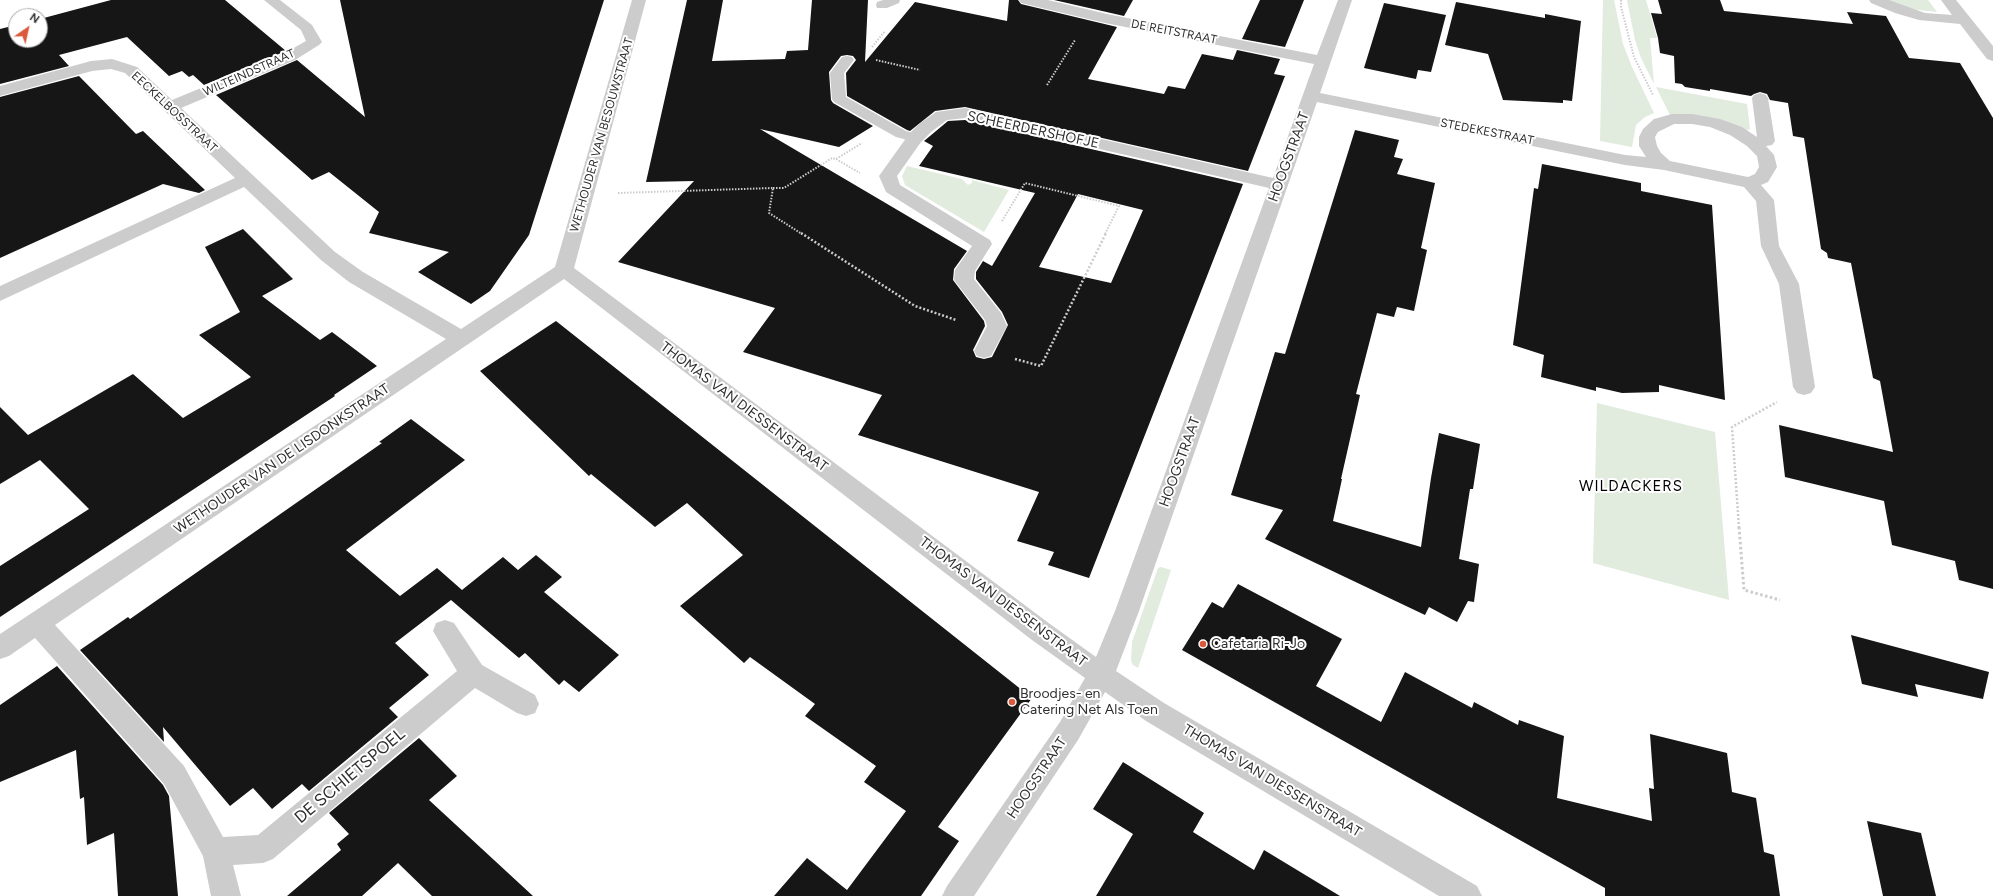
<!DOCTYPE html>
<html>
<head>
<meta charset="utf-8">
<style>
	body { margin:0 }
	#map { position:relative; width:1993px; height:896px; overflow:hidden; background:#fff; font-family:Figtree,sans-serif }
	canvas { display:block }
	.north { position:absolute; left:8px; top:8px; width:40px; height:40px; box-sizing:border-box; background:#fff; border:1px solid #acacac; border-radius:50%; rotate:34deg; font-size:11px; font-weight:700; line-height:16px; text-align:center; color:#2f2f2f }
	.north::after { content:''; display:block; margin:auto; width:14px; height:18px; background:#d95a3d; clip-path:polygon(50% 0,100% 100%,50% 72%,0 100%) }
</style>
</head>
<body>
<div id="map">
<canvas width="1993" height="896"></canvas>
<div class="north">N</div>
</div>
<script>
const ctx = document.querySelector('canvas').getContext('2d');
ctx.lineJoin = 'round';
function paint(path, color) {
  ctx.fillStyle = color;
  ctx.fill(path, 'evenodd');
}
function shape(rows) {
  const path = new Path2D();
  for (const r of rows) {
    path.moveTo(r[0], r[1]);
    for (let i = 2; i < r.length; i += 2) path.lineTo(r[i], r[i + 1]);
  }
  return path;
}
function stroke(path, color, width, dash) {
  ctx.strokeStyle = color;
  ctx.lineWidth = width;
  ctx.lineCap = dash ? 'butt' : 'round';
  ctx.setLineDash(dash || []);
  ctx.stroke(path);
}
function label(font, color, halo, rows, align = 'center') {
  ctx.font = font + ' Figtree,sans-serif';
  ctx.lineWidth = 4;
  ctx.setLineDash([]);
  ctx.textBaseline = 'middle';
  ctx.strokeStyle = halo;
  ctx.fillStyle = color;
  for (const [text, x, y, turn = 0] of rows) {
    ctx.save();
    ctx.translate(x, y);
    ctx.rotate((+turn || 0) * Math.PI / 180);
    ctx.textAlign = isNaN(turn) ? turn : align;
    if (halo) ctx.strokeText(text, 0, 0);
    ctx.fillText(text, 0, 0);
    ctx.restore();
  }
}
paint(shape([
	[1603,0,1614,0,1623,44,1632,67,1654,113,1645,117,1636,125,1632,147,1600,141],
	[1627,0,1646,0,1657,38,1650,38,1654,84,1641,58,1635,40],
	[1887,0,1928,0,1937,12,1910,9],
	[1656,87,1747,104,1750,129,1745,131,1670,115],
	[907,166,962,179,968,185,972,183,972,180,1009,190,984,232,905,185,902,176],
	[1597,403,1715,432,1729,600,1593,563],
	[1161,567,1171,570,1138,668,1133,665,1131,661,1132,642,1158,568]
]), '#e1ebde');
paint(shape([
	[111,0,225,0,286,51,204,85,193,75,189,77,182,71,169,76,127,37,59,55,69,66,0,84,0,29,16,25,16,40,40,40,40,19],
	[340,0,604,0,529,235,490,291,471,304,418,272,449,252,369,233,379,212,329,172,312,180,216,95,297,60,365,117],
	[687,0,723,0,712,61,785,59,787,51,808,50,812,0,868,0,865,62,915,2,1007,21,1009,0,1018,0,1021,4,1117,27,1088,79,1164,94,1168,86,1185,89,1202,54,1233,60,1237,50,1280,59,1274,74,1285,76,1248,171,965,107,935,111,910,131,907,130,847,96,846,73,856,60,853,56,847,55,841,56,829,72,831,100,833,103,873,126,839,147,760,129,967,251,954,269,953,280,984,321,985,326,973,350,976,357,984,359,992,357,1008,325,1002,312,976,279,976,272,983,261,992,266,1035,193,919,166,933,146,924,141,948,121,965,120,1243,184,1089,578,1048,565,1054,552,1017,541,1039,492,858,435,882,395,743,352,775,308,618,262,694,181,646,182],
	[1078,194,1143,210,1111,283,1039,267],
	[1054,0,1133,0,1124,16],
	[1260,0,1304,0,1285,47,1242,39],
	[1658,0,1720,0,1724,11,1853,24,1847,12,1886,16,1909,58,1960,63,1993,118,1993,589,1959,580,1955,561,1892,545,1884,501,1785,477,1779,425,1893,452,1880,381,1873,378,1851,263,1828,258,1827,253,1821,249,1804,138,1793,136,1788,103,1770,100,1767,94,1760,92,1754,94,1751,96,1710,89,1710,91,1685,87,1682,84,1675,83,1674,56,1660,53,1658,38,1651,13,1662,14],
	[1456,2,1545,18,1545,14,1581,21,1572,101,1563,100,1563,103,1503,100,1488,54,1445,45],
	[1384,3,1446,15,1431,72,1418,70,1416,79,1364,68],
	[79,76,136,134,143,131,205,190,199,193,163,184,0,258,0,97],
	[1355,130,1399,140,1394,157,1403,159,1397,174,1435,183,1421,248,1427,250,1414,311,1397,307,1394,317,1377,313,1356,394,1360,395,1341,479,1342,479,1333,521,1421,547,1431,478,1439,433,1480,444,1473,489,1470,489,1459,559,1479,564,1474,602,1468,601,1457,622,1429,607,1425,615,1265,539,1283,510,1231,495,1275,352,1285,354],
	[1542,164,1641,183,1641,191,1712,205,1725,400,1659,385,1659,392,1622,393,1596,387,1596,391,1541,377,1544,355,1513,345,1534,188,1538,189],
	[243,229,293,279,262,296,320,340,332,332,377,366,334,395,335,396,0,617,0,566,89,509,40,460,0,484,0,407,28,435,133,374,183,418,251,377,199,335,240,312,205,247],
	[556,321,1032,698,938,827,959,841,921,896,774,896,807,858,847,890,906,811,864,782,876,766,805,716,815,704,750,657,744,663,680,606,743,555,687,503,655,527,591,474,589,476,480,371],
	[411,419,465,460,346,550,400,596,437,568,462,590,503,557,518,570,536,555,562,577,544,592,619,655,579,692,564,680,559,685,525,653,519,658,451,600,395,643,429,675,389,708,398,717,309,791,302,784,272,809,253,788,230,806,163,727,164,742,80,650,128,617,130,619,382,443,379,442],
	[1238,584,1342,639,1316,686,1381,722,1405,672,1472,708,1474,702,1518,725,1519,720,1564,736,1557,798,1652,821,1649,788,1654,789,1650,734,1727,753,1732,792,1756,798,1764,852,1774,855,1780,896,1605,896,1605,888,1182,650,1212,602,1223,608],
	[1851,635,1989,672,1983,699,1915,684,1918,697,1862,684],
	[57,666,163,785,169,796,178,896,118,896,114,833,87,845,84,797,80,799,76,750,0,782,0,705],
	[419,738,457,776,429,800,533,896,432,896,398,863,362,896,287,896,341,850,337,844,349,834,329,813],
	[1123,762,1204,813,1193,832,1254,870,1264,850,1340,896,1096,896,1133,834,1093,809],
	[1867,821,1921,833,1936,896,1883,896]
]), '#161616');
stroke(shape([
	[1621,0,1621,7,1634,57,1653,95],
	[872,47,885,31],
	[876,60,920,70],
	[1047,85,1075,40],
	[836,159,860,173],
	[773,188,784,188,832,158,836,159,862,143],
	[618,193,773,188,769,213,802,234],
	[1002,221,1025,183,1119,206,1105,234]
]), '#ccc', 2, [1.5, 1.5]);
stroke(shape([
	[801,233,915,306,956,320],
	[1015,359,1041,366,1106,233],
	[1739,528,1732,427,1777,402]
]), '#ccc', 2.5, [2, 2]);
stroke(shape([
	[1739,527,1744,590,1780,600]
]), '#ccc', 3, [2.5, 2.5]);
paint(shape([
	[883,0,900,0,899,3,887,8,877,8,876,5,877,2,883,0],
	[847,56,852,57,854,60,844,73,846,97,906,131,920,135,922,138,920,141,915,142,896,137,834,102,832,99,830,73,842,57,847,56]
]), '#ccc');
paint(shape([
	[264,0,280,0,312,25,322,42,319,45,295,60,181,108,335,252,363,272,461,329,555,267,632,0,646,0,574,268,1050,624,1096,657,1115,611,1269,188,965,118,947,120,931,132,921,142,897,176,900,185,990,240,992,244,975,271,974,279,1001,313,1007,326,991,356,984,358,977,356,974,351,987,326,985,320,954,280,955,270,972,246,886,192,879,176,909,134,919,124,936,112,965,108,1273,178,1314,64,1105,23,1021,3,1019,0,1048,0,1107,14,1317,55,1338,0,1352,0,1320,93,1625,155,1646,157,1639,146,1639,137,1643,129,1654,119,1672,114,1692,114,1720,119,1742,127,1757,137,1752,98,1754,95,1760,93,1766,95,1768,98,1775,141,1772,145,1766,146,1774,155,1777,167,1768,182,1761,185,1774,200,1779,246,1799,284,1815,387,1811,393,1804,395,1797,393,1793,387,1779,284,1761,246,1756,201,1744,187,1664,170,1625,165,1317,102,1139,611,1116,671,1164,703,1477,886,1482,896,1439,896,1146,721,1105,692,1078,740,974,896,942,896,947,886,1060,722,1085,678,1032,640,564,279,55,625,184,766,223,837,258,835,457,671,433,631,436,623,445,620,454,623,482,665,535,695,539,704,535,713,526,716,517,713,475,688,273,859,263,863,233,865,241,896,211,896,203,856,164,784,35,638,9,656,0,659,0,634,446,339,349,282,321,260,244,187,0,301,0,286,235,178,125,73,111,69,92,71,0,96,0,86,91,61,112,59,137,67,172,100,283,54,306,41,301,30,264,0],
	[1674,124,1692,124,1710,127,1730,135,1747,146,1757,156,1759,167,1755,174,1748,177,1670,161,1661,153,1657,146,1655,137,1658,132,1674,124],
	[1869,0,1889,0,1925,13,1952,15,1941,0,1956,0,1993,46,1993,61,1987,59,1960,24,1919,20,1895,13,1871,3,1869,0]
]), '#ccc');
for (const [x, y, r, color] of [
	[1203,644,4,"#d95a3d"],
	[1012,702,4,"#d95a3d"]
]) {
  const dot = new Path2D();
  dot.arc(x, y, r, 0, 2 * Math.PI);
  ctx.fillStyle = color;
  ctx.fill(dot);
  stroke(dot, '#fff', 1.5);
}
label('12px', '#2f2f2f', '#fff', [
	["DE REITSTRAAT",1174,32,11],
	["WILTEINDSTRAAT",249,73,-24],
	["EECKELBOSSTRAAT",174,112,43],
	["STEDEKESTRAAT",1487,132,11],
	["WETHOUDER VAN BESOUWSTRAAT",602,135,-74]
]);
label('14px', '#2f2f2f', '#fff', [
	["SCHEERDERSHOFJE",1033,130,12],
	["HOOGSTRAAT",1289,157,-70],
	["THOMAS VAN DIESSENSTRAAT",744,407,37],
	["WETHOUDER VAN DE LISDONKSTRAAT",282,459,-34],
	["HOOGSTRAAT",1180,462,-70],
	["THOMAS VAN DIESSENSTRAAT",1003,602,37],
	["HOOGSTRAAT",1037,778,-56],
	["THOMAS VAN DIESSENSTRAAT",1272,781,31]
]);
label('14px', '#2f2f2f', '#fff', [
	["Cafetaria Ri-Jo",1211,644],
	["Broodjes- en",1020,694],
	["Catering Net Als Toen",1020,710]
], 'left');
ctx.letterSpacing = '1px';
label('15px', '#000', '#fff', [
	["WILDACKERS",1631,487]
]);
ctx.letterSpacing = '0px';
label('17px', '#2f2f2f', '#fff', [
	["DE SCHIETSPOEL",350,776,-40]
]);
</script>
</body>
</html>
